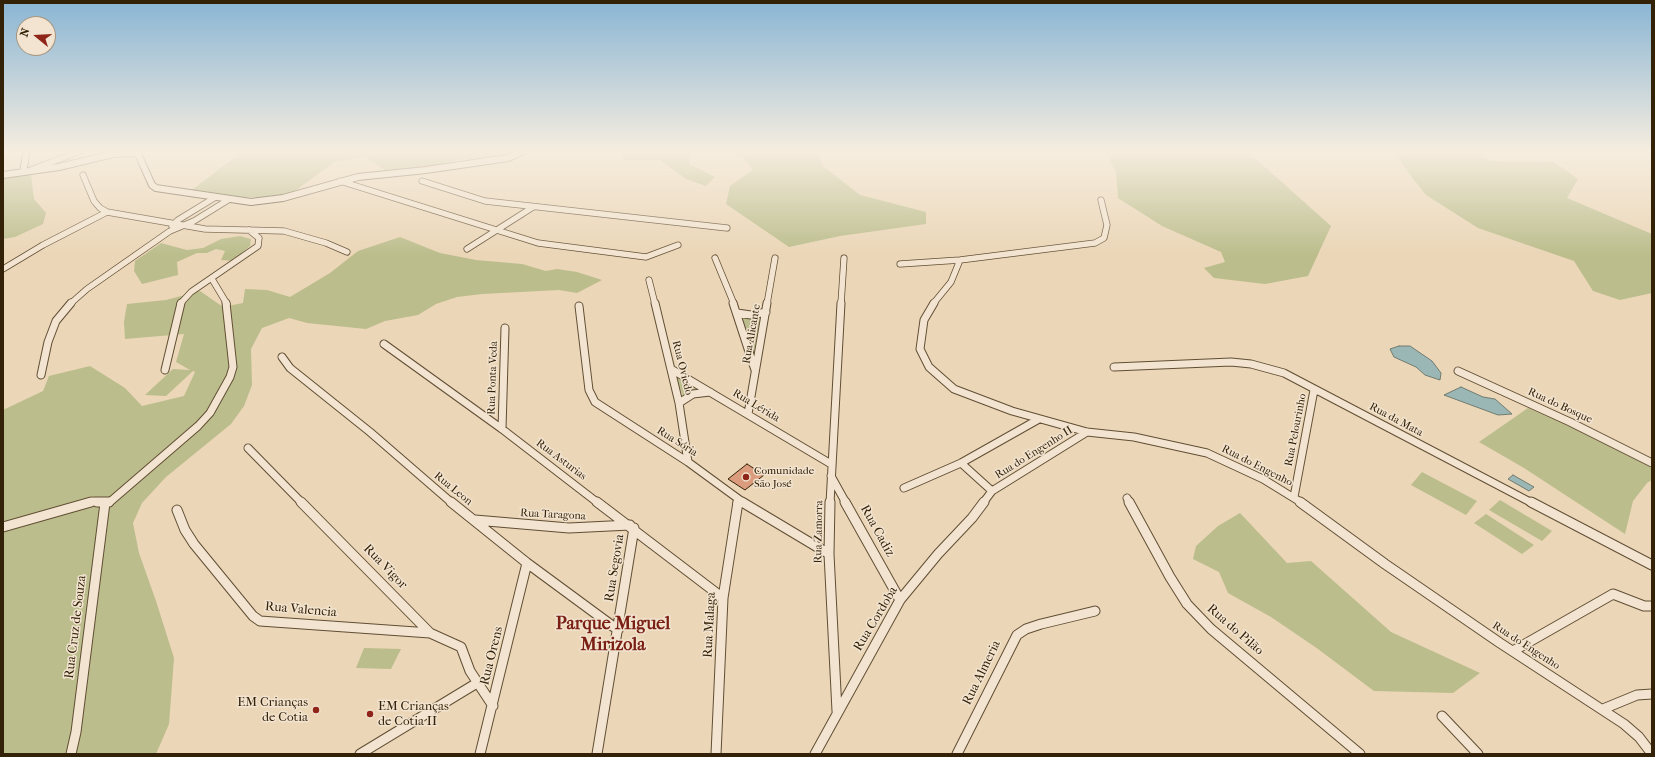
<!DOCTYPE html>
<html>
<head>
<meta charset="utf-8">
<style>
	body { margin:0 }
	#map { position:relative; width:1655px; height:757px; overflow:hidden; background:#ebd6b7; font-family:"IM FELL French Canon",serif }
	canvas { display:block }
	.frame { position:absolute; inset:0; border:4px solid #332108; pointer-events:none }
	.north { position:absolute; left:16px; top:16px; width:40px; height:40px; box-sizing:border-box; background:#f2e4d0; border:1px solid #a69680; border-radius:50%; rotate:288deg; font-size:11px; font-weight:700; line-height:16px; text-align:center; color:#332108 }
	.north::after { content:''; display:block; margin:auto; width:14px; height:18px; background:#8f2418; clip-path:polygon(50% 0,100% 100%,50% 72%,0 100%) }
</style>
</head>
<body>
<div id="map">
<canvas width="1655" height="757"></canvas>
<div class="frame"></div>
<div class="north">N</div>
</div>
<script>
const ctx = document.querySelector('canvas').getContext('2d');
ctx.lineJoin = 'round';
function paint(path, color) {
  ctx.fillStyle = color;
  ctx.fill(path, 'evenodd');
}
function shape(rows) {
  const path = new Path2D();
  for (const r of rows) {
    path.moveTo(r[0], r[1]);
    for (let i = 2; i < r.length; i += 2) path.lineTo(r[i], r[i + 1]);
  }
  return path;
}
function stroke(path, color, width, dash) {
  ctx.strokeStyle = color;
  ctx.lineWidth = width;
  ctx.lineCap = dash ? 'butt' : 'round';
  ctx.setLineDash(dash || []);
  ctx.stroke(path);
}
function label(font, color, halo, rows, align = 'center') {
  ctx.font = font + ' "IM FELL French Canon",serif';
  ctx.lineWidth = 3;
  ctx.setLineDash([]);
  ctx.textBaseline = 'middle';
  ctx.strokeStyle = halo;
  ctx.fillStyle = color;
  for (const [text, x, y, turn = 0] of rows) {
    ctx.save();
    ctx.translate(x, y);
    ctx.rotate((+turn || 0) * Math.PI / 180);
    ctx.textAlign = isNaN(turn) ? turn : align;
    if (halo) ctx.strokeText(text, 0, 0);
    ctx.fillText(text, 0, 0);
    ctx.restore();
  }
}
paint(shape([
	[244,150,519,150,509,155,459,160,417,169,385,170,365,157,334,162,291,194,267,198,224,196,192,190],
	[623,150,698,150,690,154,689,164,715,177,706,186,686,179,660,160,623,160],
	[727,150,816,150,823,166,860,195,926,212,926,224,840,236,789,247,726,204,730,186,753,170,745,159],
	[1105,150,1246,150,1331,226,1308,276,1265,284,1214,278,1204,268,1225,262,1221,252,1162,226,1118,198,1116,172],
	[1394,150,1479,150,1490,161,1554,162,1578,179,1567,198,1652,234,1652,293,1620,300,1593,291,1574,261,1478,228,1426,195,1407,171],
	[15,175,31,175,34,199,46,213,43,224,15,237,3,239,3,178],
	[240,236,251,239,250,246,233,261,221,260,225,251,216,249,207,253,197,253,177,262,178,275,142,284,134,271,135,261,161,243,187,250,203,248,221,239],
	[400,237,440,253,476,260,522,264,546,271,557,269,577,272,602,280,577,293,559,290,482,294,457,297,436,304,418,315,385,321,366,329,307,323,289,318,262,328,251,349,252,385,244,406,231,424,166,477,142,503,133,523,139,553,156,601,174,658,169,724,156,754,3,754,3,410,43,391,49,376,90,366,125,388,142,406,184,396,195,372,193,371,166,396,145,395,173,369,190,370,176,362,184,334,125,339,124,322,127,304,166,300,200,291,223,307,243,303,245,289,267,290,290,297,330,273,358,251],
	[760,318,754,353,742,319],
	[676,377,700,390,683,396],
	[1528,408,1581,431,1652,468,1652,480,1647,483,1633,501,1625,534,1524,468,1479,442],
	[1422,472,1477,501,1466,515,1411,485],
	[1500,500,1552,531,1542,541,1489,510],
	[1240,513,1287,563,1311,561,1391,632,1480,673,1453,693,1374,691,1318,649,1271,617,1228,593,1219,572,1193,559,1196,546,1218,526],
	[1486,514,1534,545,1522,554,1474,523],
	[364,648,401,649,391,669,356,668]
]), '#bbbd8c');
const water = shape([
	[1399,346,1410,346,1432,361,1441,373,1440,380,1425,375,1416,367,1394,357,1390,349,1399,346],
	[1461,387,1483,397,1495,399,1512,414,1498,415,1444,395,1461,387],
	[1513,475,1534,487,1529,491,1508,479,1513,475]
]);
paint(water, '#9ab7b6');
stroke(water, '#717b70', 1);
const building = shape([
	[747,464,764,475,745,490,728,479,747,464]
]);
paint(building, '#da9c7d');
stroke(building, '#332108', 1);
const minorFar2 = shape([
	[31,170,83,150],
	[83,175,94,201,100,208,107,212,205,229,284,231,326,243,347,252],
	[340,181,538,243,646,257,678,245],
	[422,181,485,201,727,228],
	[172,226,178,220,214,198],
	[467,249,533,207],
	[715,258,734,304],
	[900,264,960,260,1095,243,1104,238,1107,225,1101,200],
	[3,269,43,245,107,212],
	[212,279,227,304],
	[649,280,655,304],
	[70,304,87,289,170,231,194,221,228,200],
	[180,304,191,292,258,246,259,238,249,230],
	[767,304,775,258],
	[841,304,844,258],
	[933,304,951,282,960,260]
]);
const minorFar1 = shape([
	[655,303,679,403,688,462],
	[733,303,755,370],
	[934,303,924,320,920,349,929,367,954,389,1012,411,1087,432,1134,437,1207,453,1263,479,1302,503],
	[579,306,589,390,595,402,688,462,744,503],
	[737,313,751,315,766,312],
	[384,344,502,429,598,503],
	[282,357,290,368,370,432,452,503],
	[1114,367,1231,362,1251,364,1284,373,1532,503],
	[671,369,831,464],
	[165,370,181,303],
	[1458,371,1570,422,1652,463],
	[41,375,48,342,56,321,71,303],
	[679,403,693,394,710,392],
	[748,414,767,303],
	[502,429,505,328],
	[248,448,302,503],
	[961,463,992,491],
	[831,476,846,503],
	[904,488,961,463,1039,419],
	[1294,497,1314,390],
	[1127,498,1130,503],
	[86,503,94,501,103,503],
	[106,503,111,501,198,426,210,413,230,377,233,367,226,303],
	[737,503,738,499],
	[830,503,841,303],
	[983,503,992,491,1087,432]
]);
const minor = shape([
	[97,502,109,502],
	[301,502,430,633,461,647,470,671,493,706],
	[451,502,527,563,618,630],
	[597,502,723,598],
	[742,502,829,554],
	[830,502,829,554,837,711],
	[845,502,900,600],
	[1129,502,1170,577,1187,604,1211,629,1360,754],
	[1300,502,1385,564,1500,643,1624,724,1639,737,1652,754],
	[1531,502,1652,565],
	[177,510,185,530,194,544,253,616,260,621,430,633],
	[475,520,569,528,630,525],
	[3,527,91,502],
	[1513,651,1613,594,1644,606,1652,606],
	[1603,709,1637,695,1652,694],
	[1442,716,1478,754],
	[71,754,76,732,105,503],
	[360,754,477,683],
	[480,754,527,563],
	[597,754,634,528],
	[716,754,723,598,738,502],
	[815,754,900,600,938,554,972,518,984,502],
	[957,754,1017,635,1026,629,1041,624,1095,611]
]);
const tertiary = shape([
	[23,172,27,150],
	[3,175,59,167,113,154,134,153,138,154,152,185,156,188,251,202,283,198,358,177,426,170,508,158,526,150]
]);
stroke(minorFar2, '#614e34', 7);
stroke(minorFar1, '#614e34', 9);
stroke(minor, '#614e34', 11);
stroke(tertiary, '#614e34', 8);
stroke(minorFar2, '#f2e4d0', 5.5);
stroke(minorFar1, '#f2e4d0', 7);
stroke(minor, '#f2e4d0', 9);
stroke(tertiary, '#f2e4d0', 6);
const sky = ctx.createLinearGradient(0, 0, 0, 256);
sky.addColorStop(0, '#89b5d4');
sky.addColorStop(0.59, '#f6eddf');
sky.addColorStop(1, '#f6eddf00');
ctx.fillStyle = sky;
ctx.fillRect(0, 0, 1655, 256);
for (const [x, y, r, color] of [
	[746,477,4,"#8f2418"],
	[316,710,4,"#8f2418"],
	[370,714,4,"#8f2418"]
]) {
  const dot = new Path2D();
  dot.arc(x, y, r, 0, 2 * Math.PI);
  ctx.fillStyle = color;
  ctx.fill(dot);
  stroke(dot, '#f2e4d0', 1.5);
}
label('11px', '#332108', '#f2e4d0', [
	["Rua Alicante",752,334,-80],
	["Rua Oviedo",682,368,76],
	["Rua Ponta Veda",493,378,-88],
	["Rua Lérida",756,406,31],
	["Rua do Bosque",1560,406,25],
	["Rua da Mata",1396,420,28],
	["Rua Pelourinho",1296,430,-79],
	["Rua Sória",677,442,32],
	["Rua do Engenho II",1034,453,-32],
	["Rua Asturias",561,460,37],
	["Rua do Engenho",1257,466,27],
	["Rua Leon",453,489,39],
	["Rua Taragona",553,515,3],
	["Rua Zamorra",819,532,-89],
	["Rua do Engenho",1526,646,33]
]);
label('11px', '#332108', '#f2e4d0', [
	["Comunidade",754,471],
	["São José",754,484]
], 'left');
label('13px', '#332108', '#f2e4d0', [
	["Rua Cadiz",877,531,61],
	["Rua Vigor",385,567,46],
	["Rua Segovia",615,568,-81],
	["Rua Valencia",301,610,5],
	["Rua Cordoba",876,619,-59],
	["Rua Malaga",710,625,-87],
	["Rua Cruz de Souza",76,627,-83],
	["Rua do Pilão",1235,630,41],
	["Rua Orens",492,656,-76],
	["Rua Almeria",982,673,-64]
]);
label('13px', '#332108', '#f2e4d0', [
	["EM Crianças",308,703],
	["de Cotia",308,718],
	["EM Crianças",378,707,"left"],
	["de Cotia II",378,722,"left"]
], 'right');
label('bold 18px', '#7a1f14', '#f2e4d0', [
	["Parque Miguel",613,625],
	["Mirizola",613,646]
]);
</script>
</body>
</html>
